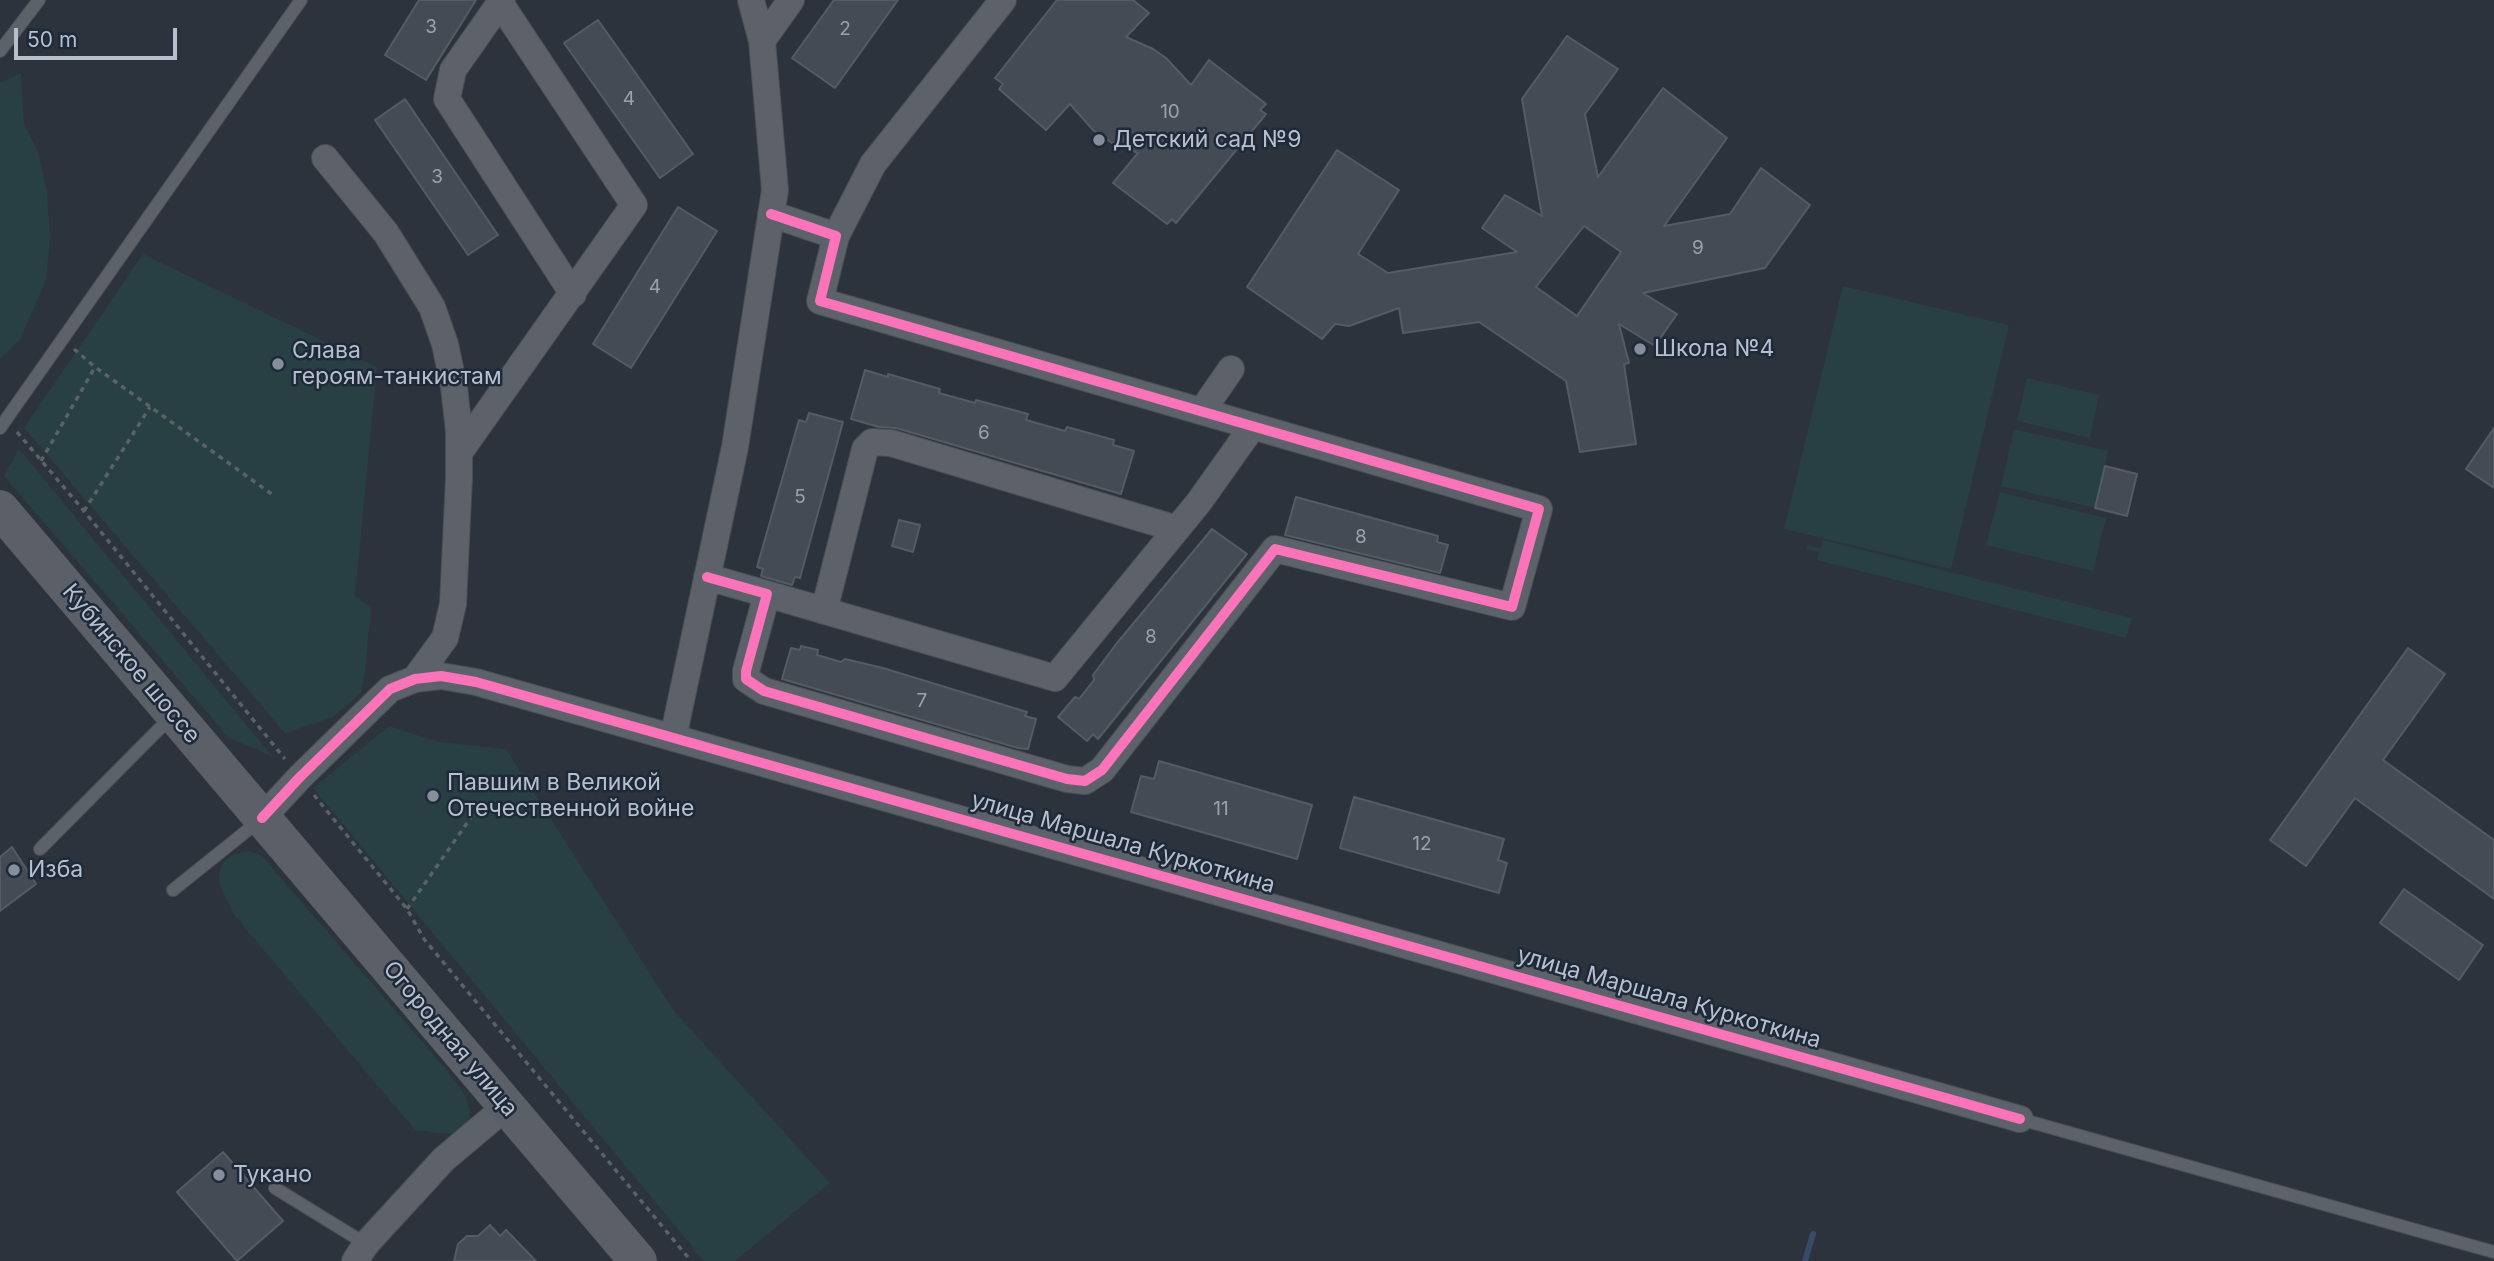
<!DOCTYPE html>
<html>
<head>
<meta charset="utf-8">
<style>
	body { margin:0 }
	#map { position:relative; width:2494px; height:1261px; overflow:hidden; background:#2c333d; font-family:Inter,sans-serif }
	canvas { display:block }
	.scale { position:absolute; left:14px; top:28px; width:163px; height:32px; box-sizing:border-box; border:4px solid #b7bfcd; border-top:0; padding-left:9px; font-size:21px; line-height:24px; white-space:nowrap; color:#b7bfcd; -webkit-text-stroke:5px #1e2939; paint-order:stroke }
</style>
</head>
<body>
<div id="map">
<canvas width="2494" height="1261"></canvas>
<div class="scale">50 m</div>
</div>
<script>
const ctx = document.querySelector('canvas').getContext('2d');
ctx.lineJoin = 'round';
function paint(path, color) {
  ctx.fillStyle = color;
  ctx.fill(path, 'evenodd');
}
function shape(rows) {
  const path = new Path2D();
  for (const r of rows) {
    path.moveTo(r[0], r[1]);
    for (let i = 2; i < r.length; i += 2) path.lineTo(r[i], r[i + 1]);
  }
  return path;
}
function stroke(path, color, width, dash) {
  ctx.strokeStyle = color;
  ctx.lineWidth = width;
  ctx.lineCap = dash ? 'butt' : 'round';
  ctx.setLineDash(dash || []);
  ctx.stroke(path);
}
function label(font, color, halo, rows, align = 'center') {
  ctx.font = font + ' Inter,sans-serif';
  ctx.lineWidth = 5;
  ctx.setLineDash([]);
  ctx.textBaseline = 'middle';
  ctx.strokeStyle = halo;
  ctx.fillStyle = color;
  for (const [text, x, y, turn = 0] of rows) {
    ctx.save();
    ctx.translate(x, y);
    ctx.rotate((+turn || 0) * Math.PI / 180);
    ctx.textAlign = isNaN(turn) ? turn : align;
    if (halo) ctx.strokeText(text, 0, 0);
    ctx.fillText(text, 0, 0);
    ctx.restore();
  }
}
paint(shape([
	[21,73,24,124,38,151,47,191,50,239,46,280,20,340,0,358,0,83],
	[143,254,377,367,355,596,371,607,365,672,361,693,333,717,285,733,24,428],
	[1843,286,2009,325,1951,569,1784,529],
	[2027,378,2099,395,2090,438,2017,421],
	[2014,429,2108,451,2095,508,2001,486],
	[19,449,272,756,229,738,4,476],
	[2000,492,2106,518,2093,571,1986,545],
	[1823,540,2132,618,2126,638,1817,560,1819,552,1806,549,1807,545,1820,548],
	[389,726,438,742,506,749,674,1011,830,1183,735,1261,704,1261,313,788],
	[249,851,262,856,450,1074,466,1097,470,1111,469,1121,456,1133,446,1134,415,1130,235,916,220,886,219,873,223,862,234,854]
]), '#283f44');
stroke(shape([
	[1805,1261,1813,1234]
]), '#374b68', 6);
const building = shape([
	[419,0,476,0,426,80,385,55,419,0],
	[834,0,898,0,835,88,792,58,834,0],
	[1057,0,1133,0,1149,13,1126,37,1153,49,1166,58,1191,85,1209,60,1266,104,1260,110,1266,114,1176,223,1172,219,1167,224,1113,183,1138,153,1112,143,1093,130,1070,104,1046,130,999,89,1003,84,995,78,1057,0],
	[598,20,693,154,660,178,564,43,598,20],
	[1567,36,1618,69,1585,114,1598,177,1663,88,1727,138,1664,226,1730,214,1761,168,1810,205,1765,268,1643,293,1677,314,1655,346,1619,324,1629,363,1624,364,1636,444,1580,452,1566,381,1479,322,1403,333,1399,308,1349,326,1335,324,1322,339,1247,287,1337,150,1399,190,1358,254,1388,273,1517,252,1482,228,1505,195,1542,216,1522,99,1567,36],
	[1584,226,1621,252,1577,316,1536,287,1584,226],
	[405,99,498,235,468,255,375,120,405,99],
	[678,207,717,231,631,368,593,344,678,207],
	[865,370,888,377,888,374,940,389,939,393,975,403,976,400,1028,414,1026,420,1065,431,1067,427,1114,440,1113,445,1134,451,1121,494,896,428,879,427,851,419,865,370],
	[809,413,843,422,800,578,795,577,792,585,761,576,763,569,757,567,799,420,806,422,809,413],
	[2494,428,2494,488,2466,469,2494,428],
	[2105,466,2137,474,2127,516,2095,508,2105,466],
	[1296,497,1438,536,1437,542,1448,545,1440,573,1285,535,1296,497],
	[899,520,920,525,913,552,892,546,899,520],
	[1212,529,1247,554,1098,739,1093,734,1087,741,1058,717,1075,697,1079,699,1094,680,1093,675,1117,643,1212,529],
	[801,646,818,650,817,655,841,662,845,659,883,668,1027,712,1025,716,1036,719,1028,749,1018,748,782,679,791,648,800,650,801,646],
	[2408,648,2445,674,2383,760,2494,840,2494,899,2355,798,2306,866,2270,840,2408,648],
	[1159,761,1312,805,1297,859,1131,812,1141,776,1154,779,1159,761],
	[1354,797,1504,839,1498,860,1507,863,1499,893,1340,848,1354,797],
	[12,847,36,884,0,911,0,857,12,847],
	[2404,889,2483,945,2459,980,2380,923,2404,889],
	[223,1152,283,1221,237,1261,177,1192,223,1152],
	[490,1225,500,1236,506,1230,536,1261,454,1261,458,1244,467,1236,478,1236,490,1225]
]);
paint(building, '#454b54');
stroke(building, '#545b64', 2);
const lane = shape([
	[0,51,39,0],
	[0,428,301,0],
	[40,849,171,717],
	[173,890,259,821],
	[2020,1119,2494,1252],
	[275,1188,366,1244]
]);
const street = shape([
	[500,3,453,70,447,99,573,294],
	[762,41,791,0],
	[325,158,386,233,432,307,445,344,454,387,459,431,459,478,453,604,445,638,415,679],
	[836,236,873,164,1003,0],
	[1202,411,1231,369],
	[459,453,634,205,500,3,502,0],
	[707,577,767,594,746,671,746,679,764,691,1067,779,1085,781,1102,770,1275,549,1512,607,1539,509,820,301,836,236,771,214],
	[767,594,1055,678,1199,502,1253,426],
	[824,611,865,449,872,442,891,443,1177,529],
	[673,738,735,447,775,190,762,41,751,0],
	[262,818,300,777,390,689,415,679,441,676,476,682,2020,1119],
	[355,1261,366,1244,444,1159,507,1106]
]);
const secondary = shape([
	[0,509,638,1261]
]);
stroke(lane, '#494e55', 14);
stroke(street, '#494e55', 28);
stroke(secondary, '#494e55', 38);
stroke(shape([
	[74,349,95,367,273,495],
	[17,432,84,511,285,759],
	[41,461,95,367],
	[84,511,150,407],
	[314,795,407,909,424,939,691,1261],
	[407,909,481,803]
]), '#5a6167', 3.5, [5, 5]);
stroke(lane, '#5d626a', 12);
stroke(street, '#5d626a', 26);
stroke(secondary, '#5b6068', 37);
stroke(shape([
	[707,577,767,594,746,671,746,679,764,691,1067,779,1085,781,1102,770,1275,549,1512,607,1539,509,820,301,836,236,771,214],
	[262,818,300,777,390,689,415,679,441,676,476,682,2020,1119]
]), '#fb73b8', 10);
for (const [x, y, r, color] of [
	[1099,140,7,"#868e9b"],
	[1640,349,7,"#868e9b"],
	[278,364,7,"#868e9b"],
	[433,796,7,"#868e9b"],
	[14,870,7,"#868e9b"],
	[219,1175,7,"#868e9b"]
]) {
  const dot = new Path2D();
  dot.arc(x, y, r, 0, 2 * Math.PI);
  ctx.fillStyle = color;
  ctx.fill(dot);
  stroke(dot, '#1e2939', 2.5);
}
label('19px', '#9aa2af', null, [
	["3",431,27],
	["2",845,29],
	["4",629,99],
	["10",1170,112],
	["3",437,177],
	["9",1698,248],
	["4",655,287],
	["6",984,433],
	["5",800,497],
	["8",1361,537],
	["8",1151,637],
	["7",922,701],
	["11",1221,809],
	["12",1422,844]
]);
label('23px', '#b7bfcd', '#1e2939', [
	["Детский сад №9",1113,140],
	["Школа №4",1654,349],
	["Слава",292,351],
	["героям-танкистам",292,377],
	["Павшим в Великой",447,783],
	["Отечественной войне",447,809],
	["Изба",28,870],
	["Тукано",233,1175]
], 'left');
label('23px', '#b7bfcd', '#1e2939', [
	["Кубинское шоссе",131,664,50],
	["улица Маршала Куркоткина",1123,843,16],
	["улица Маршала Куркоткина",1669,998,16],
	["Огородная улица",450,1039,50]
]);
</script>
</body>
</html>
